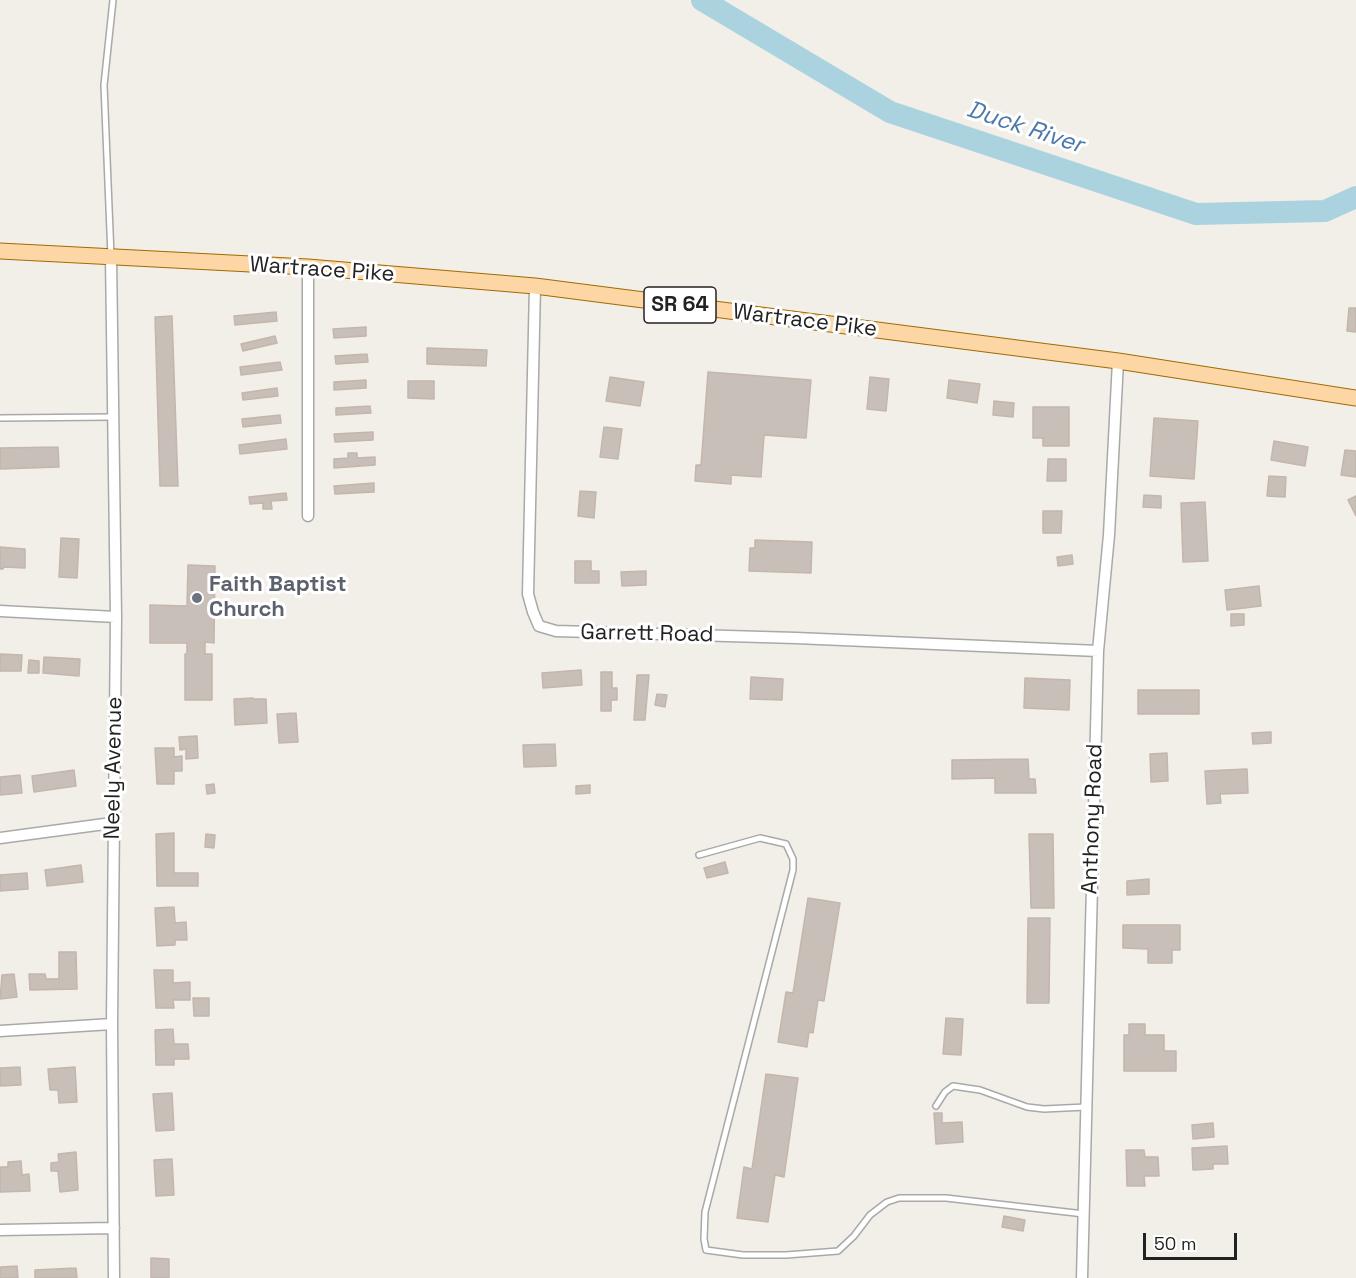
<!DOCTYPE html>
<html>
<head>
<meta charset="utf-8">
<style>
	body { margin:0 }
	#map { position:relative; width:1356px; height:1278px; overflow:hidden; background:#f2efe9; font-family:"Space Grotesk",sans-serif }
	canvas { display:block }
	.scale { position:absolute; left:1143px; top:1233px; width:94px; height:27px; box-sizing:border-box; border:3px solid #222; border-top:0; padding-left:8px; font-size:18px; line-height:21px; white-space:nowrap; color:#222; -webkit-text-stroke:4px #fff; paint-order:stroke }
</style>
</head>
<body>
<div id="map">
<canvas width="1356" height="1278"></canvas>
<div class="scale">50 m</div>
</div>
<script>
const ctx = document.querySelector('canvas').getContext('2d');
ctx.lineJoin = 'round';
function shape(rows) {
  const path = new Path2D();
  for (const r of rows) {
    path.moveTo(r[0], r[1]);
    for (let i = 2; i < r.length; i += 2) path.lineTo(r[i], r[i + 1]);
  }
  return path;
}
function stroke(path, color, width, dash) {
  ctx.strokeStyle = color;
  ctx.lineWidth = width;
  ctx.lineCap = dash ? 'butt' : 'round';
  ctx.setLineDash(dash || []);
  ctx.stroke(path);
}
function paint(path, color) {
  ctx.fillStyle = color;
  ctx.fill(path, 'evenodd');
}
function label(font, color, halo, rows, align = 'center') {
  ctx.font = font + ' "Space Grotesk",sans-serif';
  ctx.lineWidth = 6;
  ctx.setLineDash([]);
  ctx.textBaseline = 'middle';
  ctx.strokeStyle = halo;
  ctx.fillStyle = color;
  for (const [text, x, y, turn = 0] of rows) {
    ctx.save();
    ctx.translate(x, y);
    ctx.rotate((+turn || 0) * Math.PI / 180);
    ctx.textAlign = isNaN(turn) ? turn : align;
    if (halo) ctx.strokeText(text, 0, 0);
    ctx.fillText(text, 0, 0);
    ctx.restore();
  }
}
stroke(shape([
	[702,0,890,112,1196,214,1325,211,1356,197]
]), '#aad3df', 22);
const building = shape([
	[1349,308,1356,308,1356,332,1347,331,1349,308],
	[276,312,277,321,235,325,234,316,276,312],
	[172,316,178,486,160,486,155,317,172,316],
	[366,327,366,336,334,338,333,329,366,327],
	[275,336,277,343,243,351,241,344,275,336],
	[427,348,487,350,486,366,427,364,427,348],
	[367,354,368,362,336,364,335,356,367,354],
	[280,362,282,370,241,375,240,367,280,362],
	[708,372,811,380,806,438,764,435,761,477,731,475,731,484,695,481,696,465,701,465,708,372],
	[610,377,644,382,640,406,606,401,610,377],
	[870,377,889,379,886,411,867,409,870,377],
	[366,380,366,388,334,390,334,382,366,380],
	[949,380,980,384,977,403,947,398,949,380],
	[408,381,434,381,434,399,408,398,408,381],
	[277,388,278,396,243,400,242,393,277,388],
	[994,401,1014,403,1013,417,993,415,994,401],
	[370,406,371,413,336,415,336,408,370,406],
	[1033,407,1069,407,1069,446,1043,446,1043,438,1033,438,1033,407],
	[280,415,281,423,243,427,242,419,280,415],
	[1154,418,1198,421,1194,479,1150,476,1154,418],
	[604,427,622,429,618,459,600,457,604,427],
	[373,432,373,440,335,442,334,434,373,432],
	[286,439,287,449,240,454,239,445,286,439],
	[1274,441,1308,447,1305,466,1271,460,1274,441],
	[58,447,59,467,0,469,0,448,58,447],
	[1345,450,1356,451,1356,477,1341,475,1345,450],
	[348,453,357,453,357,458,375,457,375,465,334,468,334,459,348,458,348,453],
	[1048,459,1066,459,1066,481,1047,481,1048,459],
	[1269,476,1286,477,1285,497,1267,496,1269,476],
	[374,483,374,492,335,494,334,486,374,483],
	[580,491,596,492,594,518,578,516,580,491],
	[286,493,287,500,271,501,272,509,263,509,263,503,250,504,249,497,286,493],
	[1144,495,1161,496,1161,508,1143,507,1144,495],
	[1356,496,1356,516,1348,500,1356,496],
	[1205,502,1208,561,1183,562,1181,503,1205,502],
	[1043,511,1062,511,1061,533,1043,533,1043,511],
	[61,538,79,539,77,578,59,577,61,538],
	[755,540,812,542,811,573,749,571,750,548,755,548,755,540],
	[0,547,25,549,25,568,4,567,3,569,0,569,0,547],
	[1072,555,1073,564,1058,566,1057,557,1072,555],
	[575,561,591,561,591,571,599,571,599,583,575,583,575,561],
	[188,565,215,566,214,643,205,642,205,654,212,654,212,700,185,700,185,654,187,654,187,643,150,643,150,605,187,606,188,565],
	[646,571,646,585,622,586,621,572,646,571],
	[1259,586,1261,606,1227,610,1225,590,1259,586],
	[1231,614,1244,614,1244,625,1231,626,1231,614],
	[0,654,22,655,21,671,0,671,0,654],
	[44,657,80,659,79,676,43,673,44,657],
	[29,660,39,661,39,673,28,673,29,660],
	[581,670,582,685,543,688,542,673,581,670],
	[601,672,612,672,612,688,617,688,617,700,611,700,611,711,601,711,601,672],
	[637,675,649,675,645,720,634,720,637,675],
	[751,677,783,679,782,700,750,699,751,677],
	[1025,678,1070,680,1069,710,1024,708,1025,678],
	[1138,690,1199,690,1199,714,1138,714,1138,690],
	[657,694,667,695,665,707,655,705,657,694],
	[253,698,253,699,266,699,267,723,235,725,234,699,253,698],
	[296,713,298,742,279,743,277,714,296,713],
	[1271,732,1271,743,1253,744,1252,733,1271,732],
	[197,736,198,758,186,759,186,749,180,750,179,737,197,736],
	[555,744,556,766,524,767,523,745,555,744],
	[155,748,174,748,174,757,182,756,182,771,174,771,174,784,157,784,155,748],
	[1167,753,1168,781,1151,782,1150,754,1167,753],
	[1028,759,1029,779,1035,779,1036,793,995,793,995,778,952,779,952,760,1028,759],
	[1247,769,1248,793,1220,794,1221,803,1207,804,1205,771,1247,769],
	[74,770,76,786,34,792,32,776,74,770],
	[20,775,22,793,0,795,0,777,20,775],
	[214,784,215,793,207,794,206,785,214,784],
	[590,785,590,793,576,794,576,786,590,785],
	[174,833,174,873,198,873,198,886,157,886,156,834,174,833],
	[206,834,215,835,214,848,205,847,206,834],
	[1029,834,1053,834,1054,908,1031,908,1029,834],
	[725,862,728,873,707,878,704,868,725,862],
	[81,865,83,882,47,886,45,870,81,865],
	[27,873,28,889,0,891,0,875,27,873],
	[1149,879,1149,894,1127,895,1127,881,1149,879],
	[808,898,840,903,824,1001,818,1000,813,1033,809,1032,807,1047,778,1042,786,992,793,993,808,898],
	[174,907,175,923,186,922,187,940,175,940,175,945,157,946,155,908,174,907],
	[1028,918,1050,918,1049,1003,1027,1003,1028,918],
	[1123,925,1180,925,1180,950,1172,950,1172,963,1148,963,1148,949,1123,948,1123,925],
	[59,952,76,952,77,989,30,990,29,974,45,974,46,979,59,979,59,952],
	[154,970,173,970,173,983,190,982,190,1000,173,1000,174,1008,156,1008,154,970],
	[14,974,17,997,0,999,2,975,14,974],
	[193,998,209,998,209,1016,194,1016,193,998],
	[946,1018,963,1019,961,1055,943,1054,946,1018],
	[1129,1024,1145,1024,1145,1035,1164,1035,1164,1051,1176,1051,1176,1071,1124,1071,1124,1035,1129,1035,1129,1024],
	[173,1029,174,1044,188,1044,189,1059,174,1059,174,1065,156,1065,155,1030,173,1029],
	[20,1067,21,1085,0,1086,0,1068,20,1067],
	[75,1067,77,1102,59,1103,58,1090,50,1090,48,1069,75,1067],
	[766,1074,798,1078,784,1177,775,1175,768,1222,737,1218,744,1167,752,1169,766,1074],
	[172,1093,174,1130,156,1131,153,1094,172,1093],
	[934,1113,942,1113,942,1123,962,1122,963,1142,936,1144,934,1113],
	[1213,1123,1214,1137,1193,1139,1192,1125,1213,1123],
	[1227,1146,1228,1164,1213,1164,1213,1169,1193,1170,1192,1148,1227,1146],
	[1126,1150,1144,1150,1145,1157,1158,1157,1159,1176,1144,1176,1145,1186,1127,1186,1126,1150],
	[76,1152,78,1190,60,1192,58,1171,51,1171,51,1163,59,1162,58,1154,76,1152],
	[172,1159,174,1195,156,1196,154,1160,172,1159],
	[21,1161,22,1175,29,1174,30,1191,0,1192,0,1167,8,1167,8,1162,21,1161],
	[1004,1216,1025,1220,1023,1231,1002,1227,1004,1216],
	[151,1258,169,1259,169,1278,151,1278,151,1258],
	[17,1266,18,1278,0,1278,0,1267,17,1266],
	[76,1268,77,1278,35,1278,35,1270,76,1268]
]);
paint(building, '#c7bfb8');
stroke(building, '#c4b6ab', 1.5);
const service = shape([
	[111,256,104,85,113,0],
	[0,418,113,417],
	[699,855,760,838,786,844,793,859,793,870,705,1212,704,1239,706,1250,743,1255,786,1255,838,1251,854,1236,870,1215,887,1202,899,1198,946,1198,1084,1214],
	[936,1106,945,1092,953,1086,980,1090,1027,1107,1044,1109,1086,1107]
]);
const minor = shape([
	[111,257,116,617,112,1024,114,1278],
	[308,267,308,516],
	[535,286,528,594,533,612,539,626,556,631,796,638,1098,651],
	[0,611,116,617],
	[0,838,112,823],
	[0,1031,112,1024],
	[0,1230,114,1228],
	[1082,1278,1098,651,1109,535,1118,361]
]);
const primary = shape([
	[0,251,308,267,535,286,1118,361,1356,398]
]);
stroke(service, '#a9a9a9', 8);
stroke(minor, '#a9a9a9', 13);
stroke(primary, '#a06b00', 17);
stroke(service, '#fff', 5);
stroke(minor, '#fff', 10);
stroke(primary, '#fcd6a4', 15);
for (const [x, y, r, color] of [
	[197,598,6,"#6b7280"]
]) {
  const dot = new Path2D();
  dot.arc(x, y, r, 0, 2 * Math.PI);
  ctx.fillStyle = color;
  ctx.fill(dot);
  stroke(dot, '#fff', 2);
}
for (const [x, y, w] of [
	[680,305,72]
]) {
  const box = new Path2D();
  box.roundRect(x - w / 2, y - 18, w, 36, 4.5);
  ctx.fillStyle = '#fff';
  ctx.fill(box);
  stroke(box, '#222', 1.5);
}
label('bold 21px', '#222', null, [
	["SR 64",680,305]
]);
label('22px', '#222', '#fff', [
	["Wartrace Pike",322,270,4],
	["Wartrace Pike",805,321,7],
	["Garrett Road",647,634,1],
	["Neely Avenue",114,768,-89],
	["Anthony Road",1093,819,-88]
]);
label('bold 22px', '#5b616d', '#fff', [
	["Faith Baptist",209,585],
	["Church",209,610]
], 'left');
label('italic 24px', '#4a7aab', '#fff', [
	["Duck River",1025,128,18]
]);
</script>
</body>
</html>
